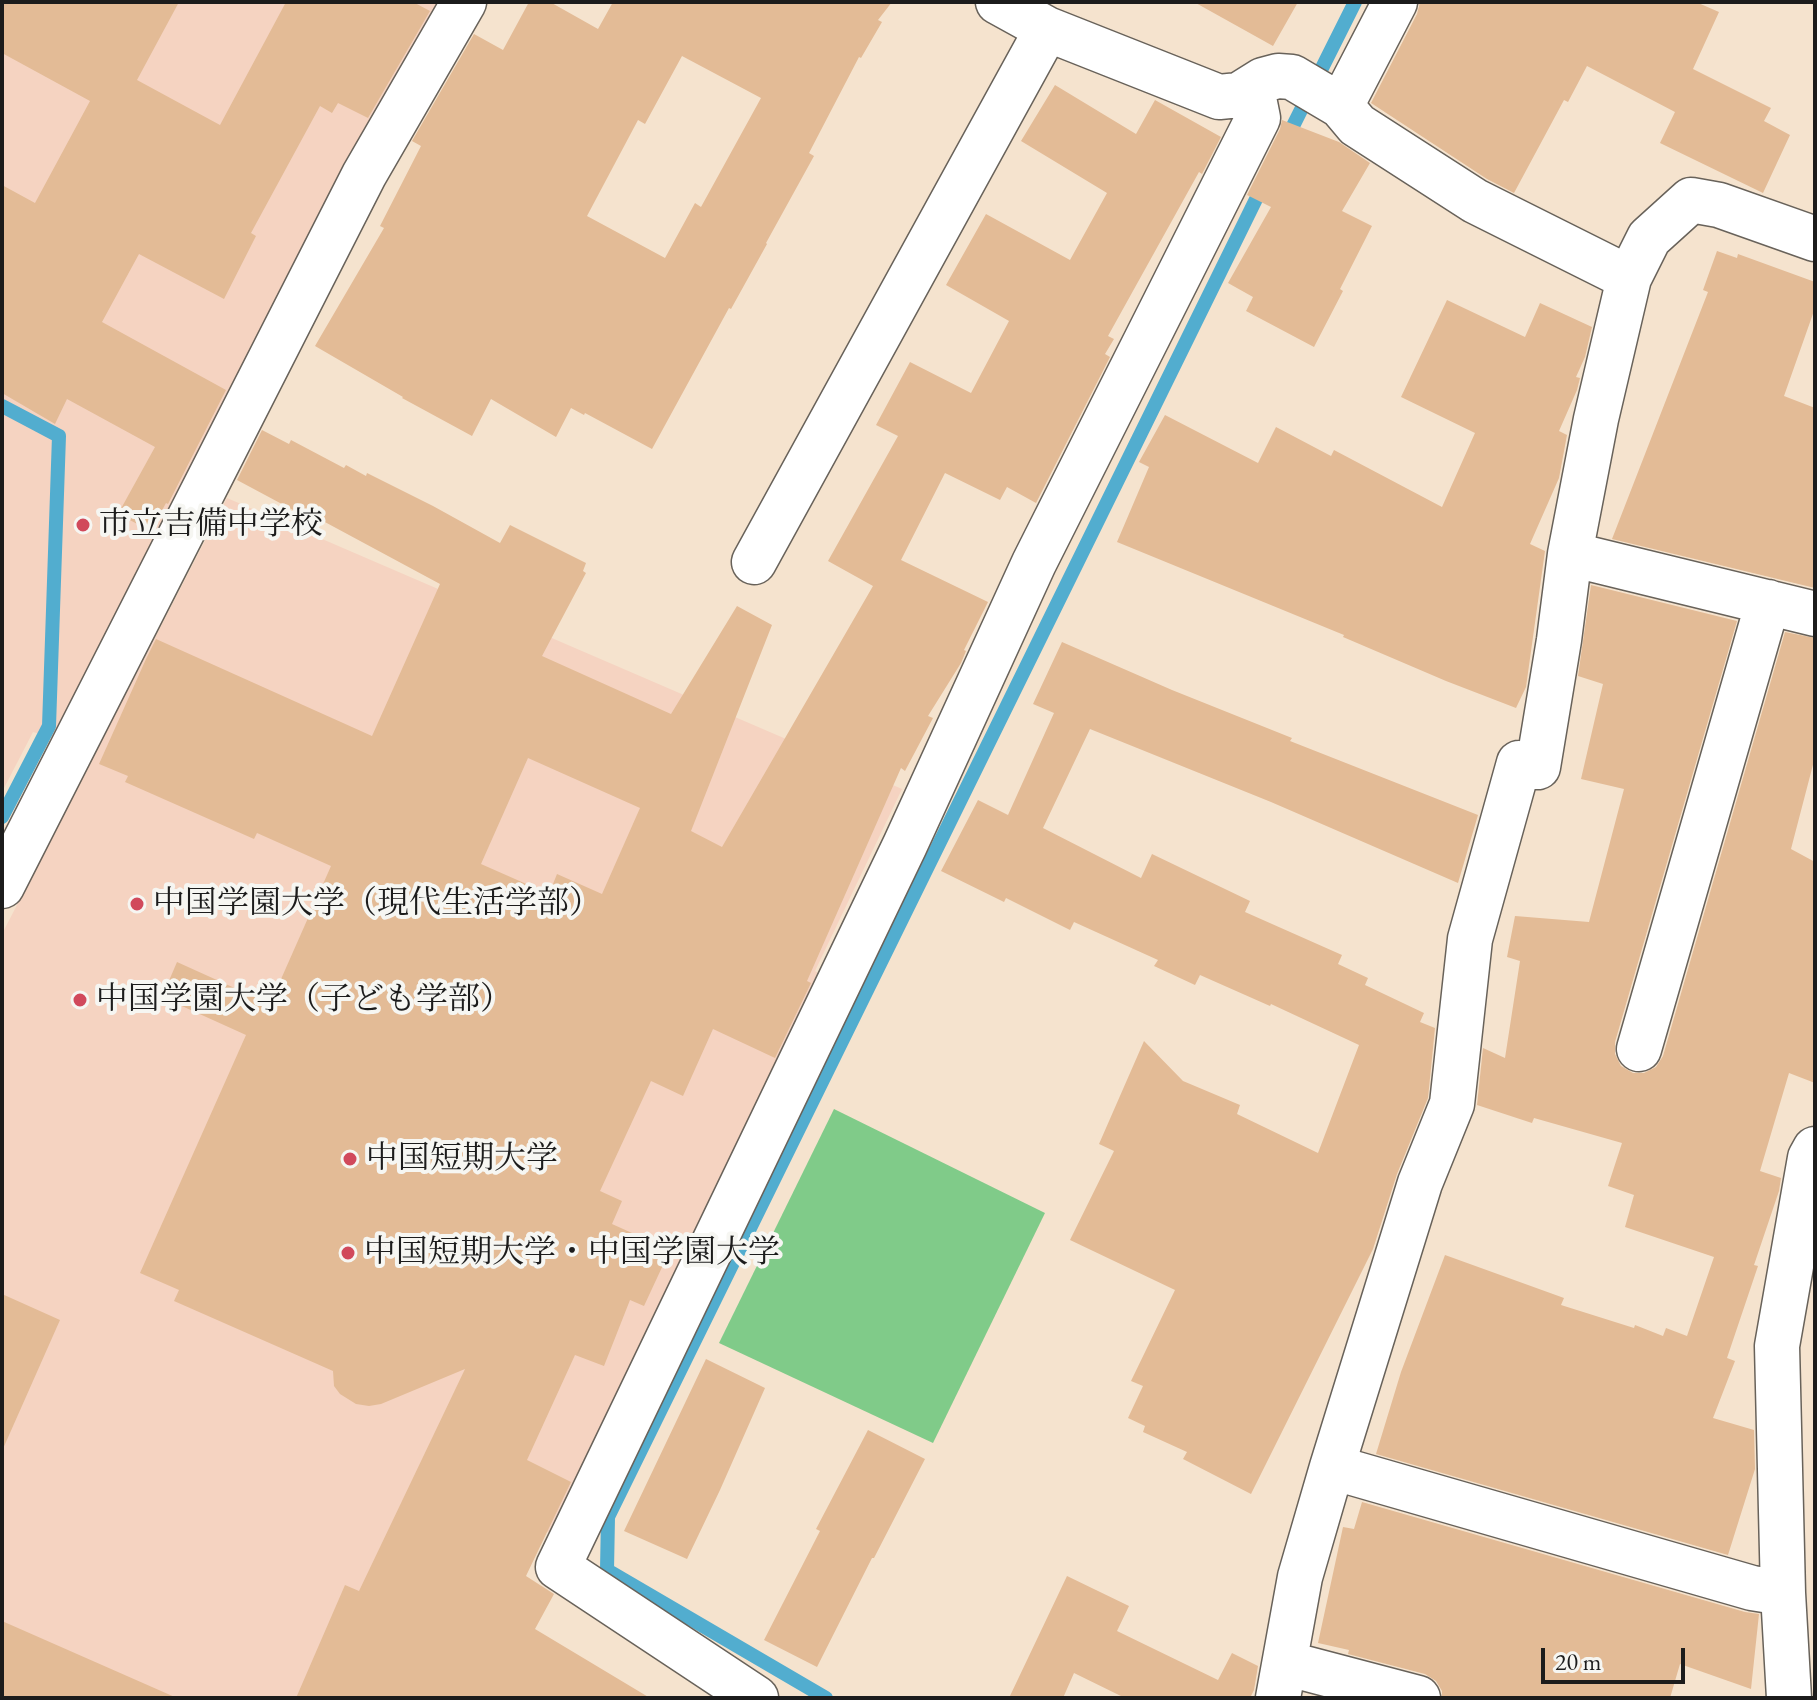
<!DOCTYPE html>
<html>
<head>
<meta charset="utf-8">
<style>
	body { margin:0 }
	#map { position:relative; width:1817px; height:1700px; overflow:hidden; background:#f5e3ce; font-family:"EB Garamond",serif }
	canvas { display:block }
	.frame { position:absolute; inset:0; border:4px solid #1c1c1c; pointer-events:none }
	.scale { position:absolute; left:1541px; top:1648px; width:144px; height:36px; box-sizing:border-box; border:4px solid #1c1c1c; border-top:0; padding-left:10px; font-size:24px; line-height:28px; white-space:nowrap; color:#1c1c1c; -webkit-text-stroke:6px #f6f6f2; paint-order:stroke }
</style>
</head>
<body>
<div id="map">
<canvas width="1817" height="1700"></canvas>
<div class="frame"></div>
<div class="scale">20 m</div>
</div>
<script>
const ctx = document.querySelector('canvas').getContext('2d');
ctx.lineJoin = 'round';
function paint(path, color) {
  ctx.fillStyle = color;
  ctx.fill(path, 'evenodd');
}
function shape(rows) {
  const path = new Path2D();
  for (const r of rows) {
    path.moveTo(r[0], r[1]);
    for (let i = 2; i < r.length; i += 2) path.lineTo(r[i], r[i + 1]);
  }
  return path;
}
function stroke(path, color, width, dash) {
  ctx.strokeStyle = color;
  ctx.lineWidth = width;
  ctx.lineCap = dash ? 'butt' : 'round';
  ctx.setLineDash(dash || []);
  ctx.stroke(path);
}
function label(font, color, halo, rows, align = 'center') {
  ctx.font = font + ' "EB Garamond","Noto Serif JP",serif';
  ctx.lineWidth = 8;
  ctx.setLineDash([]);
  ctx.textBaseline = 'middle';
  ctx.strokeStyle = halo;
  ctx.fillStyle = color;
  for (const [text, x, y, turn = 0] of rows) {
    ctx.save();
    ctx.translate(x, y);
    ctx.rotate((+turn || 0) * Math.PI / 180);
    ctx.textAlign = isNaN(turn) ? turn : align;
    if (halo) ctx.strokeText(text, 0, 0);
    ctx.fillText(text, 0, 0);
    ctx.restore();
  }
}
paint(shape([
	[2,2,444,2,55,738,33,732,2,792],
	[227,498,902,789,815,971,825,978,558,1538,541,1528,425,1698,2,1698,2,934]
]), '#f5d3c1');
paint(shape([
	[834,1109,1045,1213,933,1443,719,1343]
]), '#80cb89');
stroke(shape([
	[1285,142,1355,2],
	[2,406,59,436,49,726,2,817],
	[826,1698,607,1570,608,1517,1263,185]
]), '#52adcf', 14);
paint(shape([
	[2,2,179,2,137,80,220,125,286,2,413,2,430,11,368,118,338,103,332,113,320,106,251,233,256,236,224,299,139,254,102,322,226,390,168,504,166,503,151,531,118,514,155,447,67,399,55,424,2,393,2,185,35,203,90,101,2,53],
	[529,2,550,2,598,29,613,2,892,2,878,20,882,22,861,58,859,57,809,153,814,156,766,243,767,244,731,309,729,308,652,449,585,413,584,415,571,408,556,437,491,399,472,436,402,398,403,397,315,346,384,228,380,226,421,146,412,141,474,34,503,50],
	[682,56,761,98,701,207,695,203,665,258,587,216,638,120,645,124],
	[1194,2,1298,2,1273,46],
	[1420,2,1696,2,1719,12,1693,69,1771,108,1764,121,1790,135,1763,193,1660,143,1675,112,1587,66,1568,102,1564,100,1514,193,1487,179,1371,103,1417,14],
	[1055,85,1136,134,1155,100,1221,137,1202,174,1199,172,1108,336,1114,339,1105,354,1110,357,1036,503,1007,487,1000,500,945,473,901,560,988,602,964,650,966,651,961,663,928,716,933,718,905,771,901,768,807,981,811,983,775,1058,713,1029,683,1096,651,1081,600,1191,622,1201,612,1224,670,1250,644,1306,630,1300,604,1366,575,1355,527,1460,571,1482,526,1576,554,1594,535,1629,650,1698,296,1698,345,1585,359,1591,465,1369,381,1404,369,1406,356,1404,340,1394,334,1386,333,1371,174,1301,179,1290,140,1273,246,1035,162,997,177,962,270,1004,331,866,257,833,254,839,125,782,128,776,99,764,146,659,156,639,372,736,440,584,310,514,308,518,237,480,262,430,289,444,291,440,344,468,346,465,366,476,367,473,433,506,500,543,510,525,586,563,583,571,586,573,542,656,671,714,737,606,772,625,691,831,722,847,873,586,828,561,898,436,876,425,910,362,971,393,1009,321,946,285,986,214,1070,260,1107,193,1021,141],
	[528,758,640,808,602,894,557,874,549,894,481,864],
	[1282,120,1339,142,1370,163,1342,211,1372,226,1340,289,1343,291,1314,347,1246,311,1253,297,1228,283,1271,207,1247,195,1280,129],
	[1717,251,1737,258,1738,254,1815,282,1815,308,1784,396,1815,408,1815,588,1612,539,1708,292,1703,290],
	[1447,300,1525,337,1540,303,1592,327,1585,357,1576,377,1580,378,1577,390,1559,431,1567,435,1559,478,1530,544,1545,551,1526,687,1516,708,1446,681,1343,637,1344,635,1117,542,1149,467,1139,462,1165,415,1258,463,1276,427,1331,456,1334,450,1442,507,1475,433,1401,397],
	[1591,585,1737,621,1615,1042,1615,1054,1621,1066,1633,1073,1644,1073,1656,1067,1663,1056,1785,632,1815,638,1815,757,1791,849,1815,862,1815,1083,1789,1073,1760,1171,1781,1178,1779,1191,1754,1265,1758,1266,1727,1358,1735,1361,1713,1418,1754,1430,1755,1469,1728,1555,1376,1454,1401,1372,1445,1255,1564,1298,1561,1305,1634,1328,1635,1325,1663,1336,1666,1328,1687,1336,1714,1257,1625,1227,1634,1195,1608,1186,1622,1143,1534,1118,1532,1123,1477,1105,1483,1048,1505,1058,1520,961,1507,957,1515,916,1589,922,1624,789,1581,779,1603,684,1578,676],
	[1062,642,1172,690,1292,738,1290,741,1478,815,1458,883,1271,802,1090,729,1043,828,1141,878,1152,854,1250,901,1245,912,1342,955,1338,964,1368,978,1365,985,1424,1013,1420,1022,1435,1028,1428,1098,1397,1174,1373,1249,1251,1494,1183,1459,1187,1452,1143,1432,1145,1426,1128,1418,1143,1386,1131,1381,1175,1290,1070,1240,1114,1151,1099,1144,1144,1041,1183,1081,1240,1105,1237,1114,1318,1153,1359,1045,1271,1004,1270,1006,1200,975,1195,985,1154,966,1158,960,1074,922,1070,930,1006,898,1004,902,941,871,978,800,1008,815,1054,713,1033,704],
	[2,1294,60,1320,2,1451],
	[706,1359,765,1388,720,1490,687,1559,624,1531],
	[868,1430,925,1459,874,1558,872,1558,817,1667,764,1640,820,1531,816,1529],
	[1362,1502,1745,1612,1759,1614,1751,1689,1680,1664,1670,1698,1442,1698,1442,1691,1436,1681,1425,1674,1348,1654,1349,1650,1318,1643,1343,1527,1354,1529],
	[1067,1576,1129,1606,1117,1631,1218,1680,1232,1653,1258,1666,1254,1690,1251,1696,1254,1698,1125,1698,1074,1673,1063,1698,1009,1698],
	[2,1621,177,1698,2,1698]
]), '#e3bb96');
const minor = shape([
	[998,2,1047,29,1219,97,1239,95,1263,80,1278,76,1292,77,1341,106,1357,125,1475,201,1629,278,1596,419,1570,554,1559,640,1538,767,1519,763,1470,939,1452,1104,1420,1183,1332,1467,1300,1577,1278,1698],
	[1341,106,1395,2],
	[1629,278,1649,238,1691,200,1719,205,1815,239],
	[1570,554,1815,614],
	[754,562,1047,29],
	[2,886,364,175,464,2],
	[1639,1049,1768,602],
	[1332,1467,1752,1588,1783,1593],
	[1285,1663,1418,1698],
	[756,1698,558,1567,905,845,1034,563,1258,118,1252,88],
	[1789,1698,1783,1593,1777,1346,1810,1158,1815,1149]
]);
stroke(minor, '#68625a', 47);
stroke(minor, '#fff', 44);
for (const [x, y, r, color] of [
	[83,525,8,"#d1495b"],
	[137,904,8,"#d1495b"],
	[80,1000,8,"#d1495b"],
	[350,1159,8,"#d1495b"],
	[348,1253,8,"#d1495b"]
]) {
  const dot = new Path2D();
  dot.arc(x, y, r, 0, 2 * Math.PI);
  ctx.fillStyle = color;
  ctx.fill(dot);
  stroke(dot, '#f6f6f2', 3);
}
label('32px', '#1c1c1c', '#f6f6f2', [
	["市立吉備中学校",99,525],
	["中国学園大学（現代生活学部）",153,904],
	["中国学園大学（子ども学部）",96,1000],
	["中国短期大学",366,1159],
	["中国短期大学・中国学園大学",364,1253]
], 'left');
</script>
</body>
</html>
